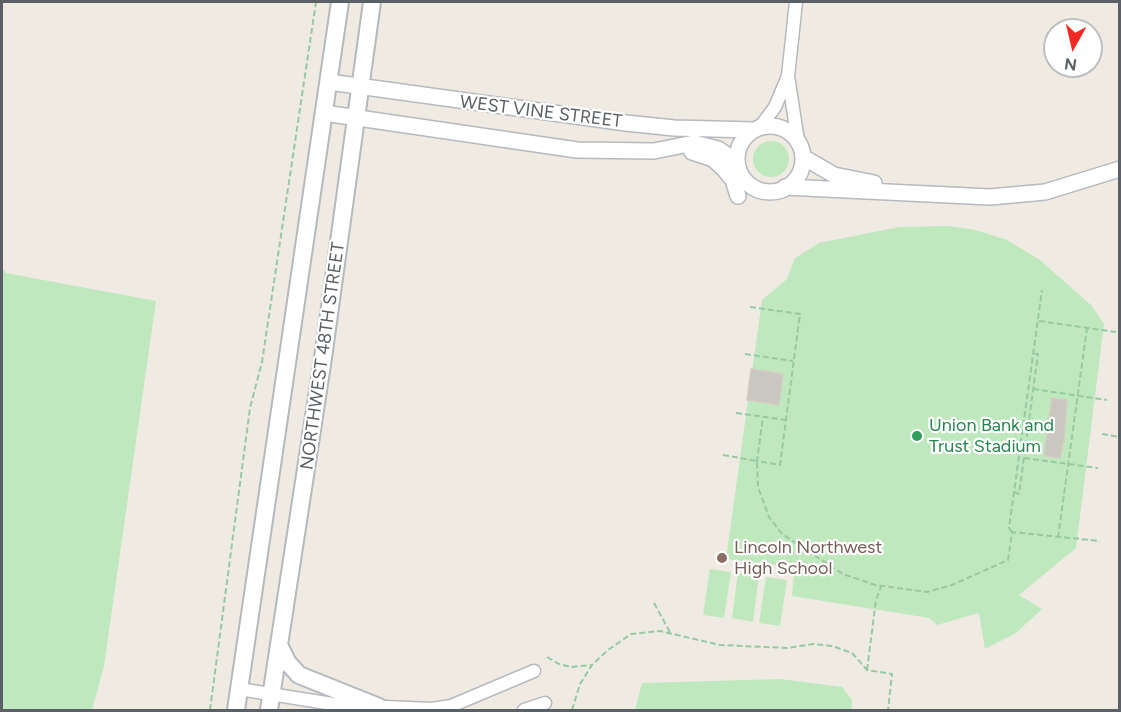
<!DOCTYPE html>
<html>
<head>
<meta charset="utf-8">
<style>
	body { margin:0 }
	#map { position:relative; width:1121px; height:712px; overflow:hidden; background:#efebe3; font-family:Figtree,sans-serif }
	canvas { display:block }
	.frame { position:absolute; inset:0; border:3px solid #5b6064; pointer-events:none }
	.north { position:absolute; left:1043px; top:18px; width:60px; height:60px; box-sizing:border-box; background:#fff; border:2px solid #bdbfc1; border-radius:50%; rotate:188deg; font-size:16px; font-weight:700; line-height:24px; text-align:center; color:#5b6064 }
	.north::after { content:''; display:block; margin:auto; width:21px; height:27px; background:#f32924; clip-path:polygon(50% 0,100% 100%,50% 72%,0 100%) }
</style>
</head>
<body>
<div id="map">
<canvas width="1121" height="712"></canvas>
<div class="frame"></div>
<div class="north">N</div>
</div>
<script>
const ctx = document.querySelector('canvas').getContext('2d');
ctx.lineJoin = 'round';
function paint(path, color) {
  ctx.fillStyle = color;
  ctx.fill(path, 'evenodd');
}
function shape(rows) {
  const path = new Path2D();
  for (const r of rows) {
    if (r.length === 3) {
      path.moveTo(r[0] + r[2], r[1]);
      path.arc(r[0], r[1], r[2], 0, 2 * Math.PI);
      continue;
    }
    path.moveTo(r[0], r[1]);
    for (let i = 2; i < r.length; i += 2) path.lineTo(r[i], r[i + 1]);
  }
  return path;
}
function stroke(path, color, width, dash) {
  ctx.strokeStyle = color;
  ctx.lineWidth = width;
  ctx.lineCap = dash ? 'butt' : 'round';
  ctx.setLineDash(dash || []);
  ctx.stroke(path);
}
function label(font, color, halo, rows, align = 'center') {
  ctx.font = font + ' Figtree,sans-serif';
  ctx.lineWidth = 4.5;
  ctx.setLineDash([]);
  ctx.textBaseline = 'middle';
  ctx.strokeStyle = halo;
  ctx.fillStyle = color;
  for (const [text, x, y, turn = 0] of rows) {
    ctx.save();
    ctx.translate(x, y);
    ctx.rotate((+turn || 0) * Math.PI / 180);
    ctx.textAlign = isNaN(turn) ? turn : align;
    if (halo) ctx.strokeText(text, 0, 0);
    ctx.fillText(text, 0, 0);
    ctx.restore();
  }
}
paint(shape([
	[771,159,18],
	[948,226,976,230,1007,240,1040,260,1092,306,1104,324,1076,548,1019,595,1042,609,1016,633,985,649,979,613,937,625,929,618,792,596,794,575,790,567,726,559,762,300,787,279,795,258,819,243,899,227],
	[2,267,6,273,156,301,104,666,92,710,2,710],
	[710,569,731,572,724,618,703,615],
	[738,573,759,576,753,622,732,618],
	[766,577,787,580,780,626,759,623],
	[780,679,842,687,852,700,851,710,635,710,642,683]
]), '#c0e8be');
const building = shape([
	[751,369,783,374,779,405,747,400,751,369],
	[1052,398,1067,400,1064,441,1060,458,1044,456,1052,398]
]);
paint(building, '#cac6c0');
stroke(building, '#d4cdc1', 1.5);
const minor = shape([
	[796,2,788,76,798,141],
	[760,127,775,107,788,76],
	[239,689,339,705,432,709,451,706,534,671],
	[524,710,545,703]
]);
const tertiary = shape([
	[329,82,626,123,674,128,754,130],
	[324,113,577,150,654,151,694,143,718,149,737,162],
	[770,159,33],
	[692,152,713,159,724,169,733,180,738,196],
	[803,157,834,175,874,183],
	[785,187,990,197,1045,192,1120,169]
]);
const secondary = shape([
	[279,645,288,663,299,675,379,707],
	[236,710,340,2],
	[269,710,323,358,372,2]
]);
stroke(minor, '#b6b9be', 15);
stroke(tertiary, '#b6b9be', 18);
stroke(secondary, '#b4b9be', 20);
stroke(shape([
	[750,307,800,314,780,465,757,461,763,417],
	[1039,321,1116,332],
	[745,354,793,361],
	[1033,389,1107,400],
	[736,413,786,420],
	[1102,434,1120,437],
	[723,455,757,461,758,487,769,517,782,534,843,574,875,585,927,592,952,585,1008,560,1012,532,1100,541],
	[1024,458,1098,468],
	[1014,492,1019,494,1038,354,1034,354],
	[1012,532,1009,528,1042,290],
	[1058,538,1087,328],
	[654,603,671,634],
	[547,657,559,664,571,667,592,665],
	[867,670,876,600,881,587],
	[210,710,250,408,262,362,316,2],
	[572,710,580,684,592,665,608,650,631,634,660,631,720,645,787,648,813,644,832,646,852,653,867,670,892,674,888,710]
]), '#96c9a2', 2, [6, 3]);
stroke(minor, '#fff', 12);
stroke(tertiary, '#fff', 15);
stroke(secondary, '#fff', 16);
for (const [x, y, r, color] of [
	[917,436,6,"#2e9e5b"],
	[722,558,6,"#8d6e63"]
]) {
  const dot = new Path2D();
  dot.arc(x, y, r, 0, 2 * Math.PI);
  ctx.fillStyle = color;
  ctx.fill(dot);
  stroke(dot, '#fff', 2);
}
label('18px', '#5b6064', '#fff', [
	["WEST VINE STREET",541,112,7],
	["NORTHWEST 48TH STREET",323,356,-82]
]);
label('18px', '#27864d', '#fff', [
	["Union Bank and",929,426],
	["Trust Stadium",929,447]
], 'left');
label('18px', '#785e54', '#fff', [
	["Lincoln Northwest",734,548],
	["High School",734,569]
], 'left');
</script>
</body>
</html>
